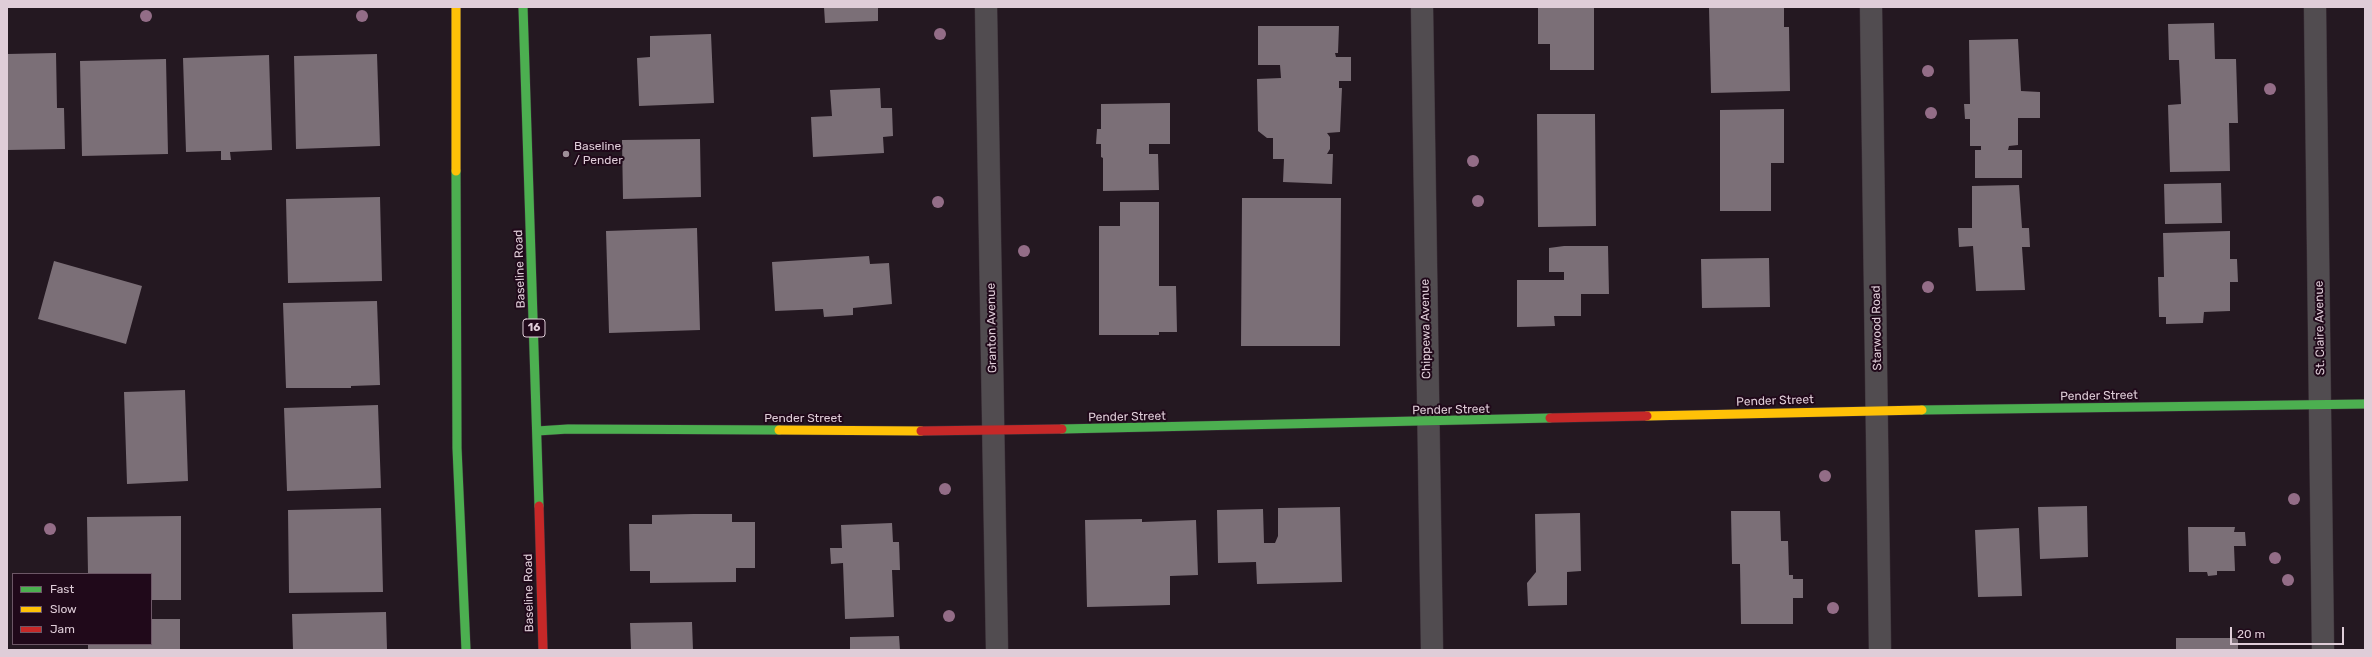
<!DOCTYPE html>
<html>
<head>
<meta charset="utf-8">
<style>
	body { margin:0 }
	#map { position:relative; width:2372px; height:657px; overflow:hidden; background:#241821; font-family:Rubik,sans-serif }
	canvas { display:block }
	.frame { position:absolute; inset:0; border:8px solid #dfcdd8; pointer-events:none }
	.legend { position:absolute; left:12px; top:573px; width:140px; height:72px; box-sizing:border-box; background:#20091a; border:1px solid #6c5766; margin:0; padding:5px 7px; list-style:none; font-size:12px; color:#dfcdd8 }
	.legend li { display:flex; align-items:center; gap:8px; height:20px }
	.legend b { width:20px; border:1px solid #6c5766 }
	.scale { position:absolute; left:2230px; top:627px; width:114px; height:18px; box-sizing:border-box; border:2px solid #dfcdd8; border-top:0; padding-left:5px; font-size:12px; line-height:14px; white-space:nowrap; color:#dfcdd8; -webkit-text-stroke:3px #20091a; paint-order:stroke }
</style>
</head>
<body>
<div id="map">
<canvas width="2372" height="657"></canvas>
<div class="frame"></div>
<ul class="legend">
<li><b style="height:5px;background:#4caf50"></b>Fast</li>
<li><b style="height:5px;background:#ffc107"></b>Slow</li>
<li><b style="height:5px;background:#c62828"></b>Jam</li>
</ul>
<div class="scale">20 m</div>
</div>
<script>
const ctx = document.querySelector('canvas').getContext('2d');
ctx.lineJoin = 'round';
function paint(path, color) {
  ctx.fillStyle = color;
  ctx.fill(path, 'evenodd');
}
function shape(rows) {
  const path = new Path2D();
  for (const r of rows) {
    path.moveTo(r[0], r[1]);
    for (let i = 2; i < r.length; i += 2) path.lineTo(r[i], r[i + 1]);
  }
  return path;
}
function stroke(path, color, width, dash) {
  ctx.strokeStyle = color;
  ctx.lineWidth = width;
  ctx.lineCap = dash ? 'butt' : 'round';
  ctx.setLineDash(dash || []);
  ctx.stroke(path);
}
function label(font, color, halo, rows, align = 'center') {
  ctx.font = font + ' Rubik,sans-serif';
  ctx.lineWidth = 4;
  ctx.setLineDash([]);
  ctx.textBaseline = 'middle';
  ctx.strokeStyle = halo;
  ctx.fillStyle = color;
  for (const [text, x, y, turn = 0] of rows) {
    ctx.save();
    ctx.translate(x, y);
    ctx.rotate((+turn || 0) * Math.PI / 180);
    ctx.textAlign = isNaN(turn) ? turn : align;
    if (halo) ctx.strokeText(text, 0, 0);
    ctx.fillText(text, 0, 0);
    ctx.restore();
  }
}
paint(shape([
	[824,7,878,7,878,21,825,23],
	[1538,7,1594,7,1594,70,1550,70,1550,44,1538,44],
	[1709,7,1784,7,1784,27,1789,27,1790,91,1711,93],
	[2214,23,2215,59,2236,59,2238,123,2229,123,2230,171,2170,172,2168,105,2181,104,2179,60,2169,60,2168,24],
	[1258,26,1339,26,1338,53,1335,53,1336,57,1351,57,1351,81,1339,81,1339,88,1342,88,1340,132,1327,133,1330,137,1330,149,1327,154,1333,154,1332,184,1283,182,1284,159,1273,159,1273,138,1267,138,1258,131,1257,79,1281,78,1280,65,1258,65],
	[711,34,714,103,639,106,637,58,650,57,650,36],
	[2018,39,2021,91,2040,92,2040,118,2018,118,2018,145,2009,146,2008,150,2022,150,2022,178,1975,178,1975,150,1981,150,1981,146,1970,146,1970,119,1965,119,1964,104,1970,104,1969,40],
	[56,53,57,108,64,108,65,149,7,150,7,54],
	[377,54,380,146,296,149,294,56],
	[269,55,272,150,230,152,231,160,221,160,221,151,186,152,183,58],
	[166,59,168,154,82,156,80,61],
	[880,88,881,108,892,108,893,136,883,137,884,153,813,157,811,117,832,116,830,90],
	[1170,103,1170,144,1149,144,1149,154,1158,154,1159,190,1103,191,1103,158,1101,157,1101,144,1096,144,1097,129,1101,129,1101,104],
	[1784,109,1784,163,1771,163,1771,211,1720,211,1720,110],
	[1537,114,1595,114,1596,226,1538,227],
	[700,139,701,197,623,199,622,140],
	[2221,183,2222,223,2165,224,2164,184],
	[2019,185,2022,228,2029,228,2030,247,2022,247,2025,290,1976,291,1973,246,1959,247,1958,228,1972,228,1972,186],
	[380,197,382,281,288,283,286,199],
	[1242,198,1341,198,1340,346,1241,346],
	[1120,202,1159,202,1159,286,1176,286,1177,332,1159,332,1159,335,1099,335,1099,226,1120,226],
	[697,228,700,330,609,333,606,231],
	[2230,231,2230,259,2237,259,2238,282,2230,282,2230,311,2204,312,2203,323,2166,324,2166,317,2159,317,2158,277,2164,277,2163,233],
	[1564,246,1608,246,1609,294,1581,294,1581,316,1554,316,1555,326,1517,327,1517,280,1564,280,1564,272,1549,272,1549,248],
	[869,256,870,264,889,263,892,304,853,308,853,315,824,317,823,309,775,311,772,262],
	[1769,258,1770,307,1702,308,1701,259],
	[54,261,142,286,126,344,38,319],
	[377,301,380,385,351,386,351,388,286,388,283,303],
	[185,390,188,481,127,484,124,392],
	[378,405,381,488,287,491,284,408],
	[2087,506,2088,557,2040,559,2038,507],
	[1340,507,1342,582,1257,584,1256,562,1218,563,1217,510,1263,509,1264,543,1275,543,1278,536,1278,508],
	[381,508,383,592,289,593,288,510],
	[1731,511,1780,511,1781,541,1788,541,1789,575,1793,575,1793,579,1803,579,1803,598,1793,598,1793,624,1741,624,1740,564,1732,564],
	[1580,513,1581,571,1567,572,1567,605,1528,606,1527,583,1536,572,1535,514],
	[693,514,732,514,732,522,755,522,755,568,736,568,736,582,650,583,650,571,630,571,629,524,652,524,652,515],
	[181,516,181,600,151,600,151,574,88,574,87,517],
	[1142,519,1142,522,1196,520,1198,575,1170,576,1170,605,1087,607,1085,520],
	[892,523,893,542,899,542,900,570,892,570,894,617,845,619,843,563,831,564,830,548,842,548,841,525],
	[2188,527,2235,527,2234,532,2245,532,2246,546,2234,546,2235,571,2217,571,2217,575,2208,576,2207,572,2189,572],
	[2019,528,2022,596,1978,597,1975,530],
	[386,612,387,650,293,650,292,614],
	[151,619,180,619,180,650,88,650,88,644,151,644],
	[692,622,693,650,631,649,630,623],
	[899,636,900,650,850,650,850,637],
	[2176,638,2238,638,2238,650,2176,650]
]), '#7b6f77');
const street = shape([
	[986,7,997,650],
	[1422,7,1432,650],
	[1871,7,1880,650],
	[2315,7,2323,650]
]);
const fast = shape([
	[523,7,539,506],
	[456,171,457,448,466,650],
	[1922,410,2365,404],
	[1062,429,1550,418],
	[537,431,568,429,779,430]
]);
const slow = shape([
	[456,7,456,171],
	[1647,416,1922,410],
	[779,430,921,431]
]);
const jam = shape([
	[1550,418,1647,416],
	[921,431,1062,429],
	[539,506,543,650]
]);
stroke(street, '#3d323a', 23);
stroke(fast, '#3d323a', 10);
stroke(slow, '#3d323a', 10);
stroke(jam, '#3d323a', 10);
stroke(street, '#514c50', 22);
stroke(fast, '#4caf50', 9);
stroke(slow, '#ffc107', 9);
stroke(jam, '#c62828', 9);
ctx.fillStyle = '#936d87';
for (const [x, y] of [
	[146,16],
	[362,16],
	[940,34],
	[1928,71],
	[2270,89],
	[1931,113],
	[1473,161],
	[1478,201],
	[938,202],
	[1024,251],
	[1928,287],
	[1825,476],
	[945,489],
	[2294,499],
	[50,529],
	[2275,558],
	[2288,580],
	[1833,608],
	[949,616]
]) {
  ctx.beginPath();
  ctx.arc(x, y, 6, 0, 2 * Math.PI);
  ctx.fill();
}
for (const [x, y, r, color] of [
	[566,154,4,"#9e8e98"]
]) {
  const dot = new Path2D();
  dot.arc(x, y, r, 0, 2 * Math.PI);
  ctx.fillStyle = color;
  ctx.fill(dot);
  stroke(dot, '#20091a', 1.5);
}
for (const [x, y, w] of [
	[534,328,22]
]) {
  const box = new Path2D();
  box.roundRect(x - w / 2, y - 9, w, 18, 3);
  ctx.fillStyle = '#20091a';
  ctx.fill(box);
  stroke(box, '#dfcdd8', 1);
}
label('bold 11px', '#dfcdd8', null, [
	["16",534,328]
]);
label('12px', '#dfcdd8', '#20091a', [
	["Baseline",574,147],
	["/ Pender",574,161]
], 'left');
label('12px', '#dfcdd8', '#20091a', [
	["Baseline Road",520,269,-92],
	["Granton Avenue",992,328,-91],
	["Starwood Road",1877,328,-91],
	["St. Claire Avenue",2320,328,-91],
	["Chippewa Avenue",1426,329,-91],
	["Pender Street",2099,396,-1],
	["Pender Street",1775,401,-2],
	["Pender Street",1451,410,-1],
	["Pender Street",1127,417,-1],
	["Pender Street",803,419],
	["Baseline Road",529,593,-91]
]);
</script>
</body>
</html>
